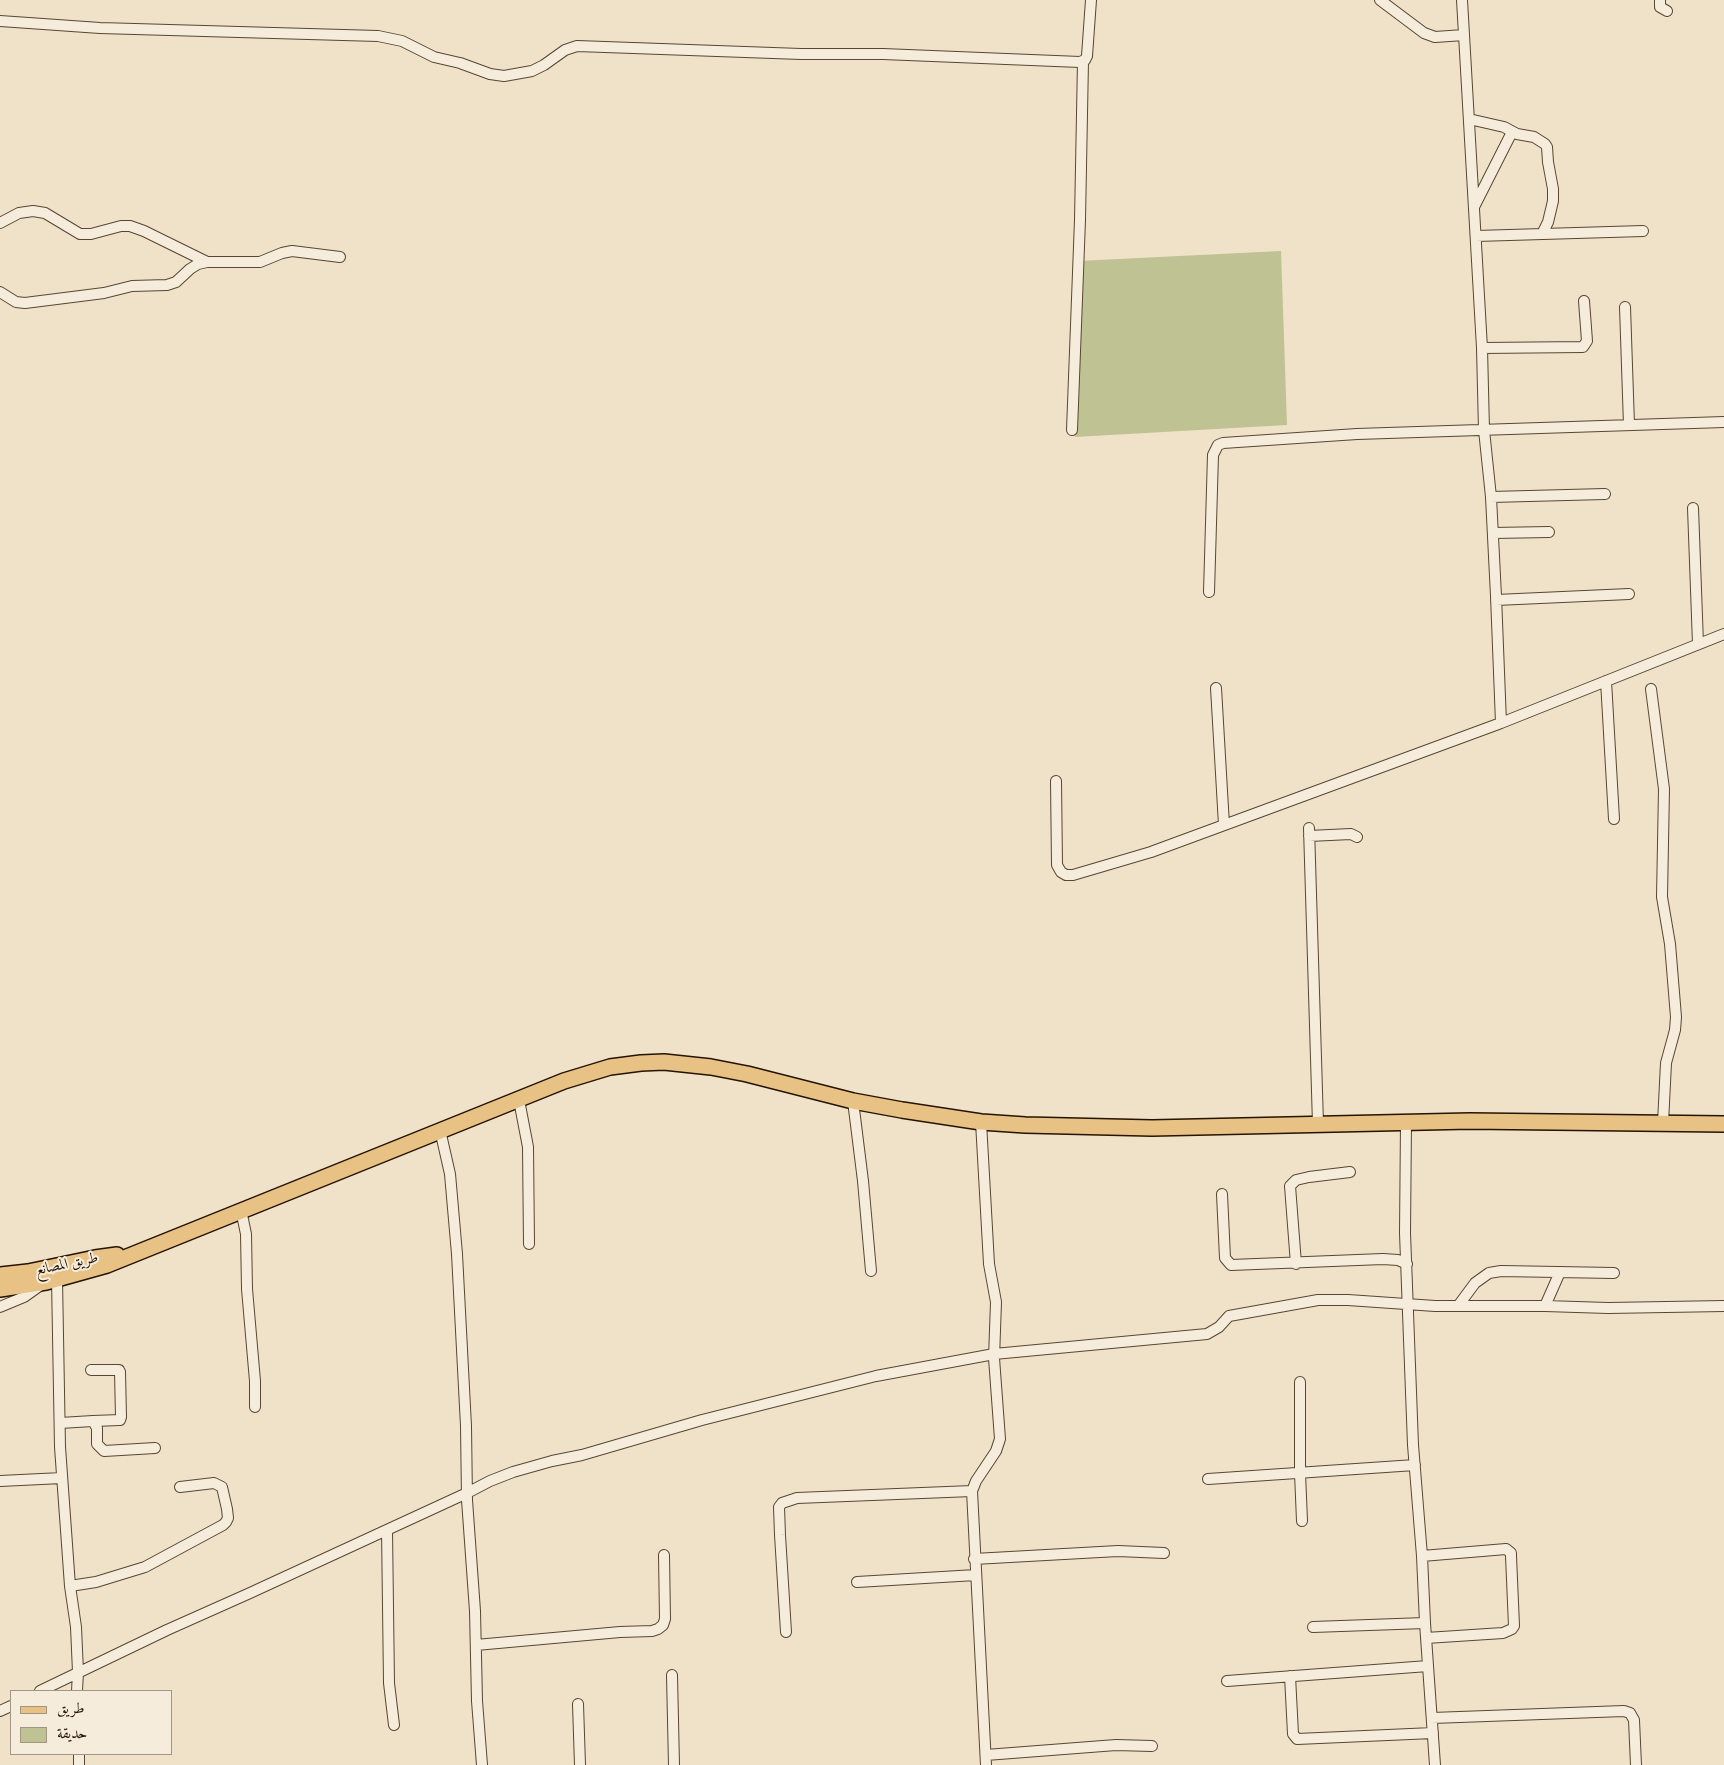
<!DOCTYPE html>
<html>
<head>
<meta charset="utf-8">
<style>
	body { margin:0 }
	#map { position:relative; width:1724px; height:1765px; overflow:hidden; background:#f0e2c8; font-family:"IM FELL English",Amiri,serif }
	canvas { display:block }
	.legend { position:absolute; left:10px; top:1690px; width:162px; height:65px; box-sizing:border-box; background:#f5ecdb; border:1px solid #a19583; margin:0; padding:6px 9px; list-style:none; font-size:15px; color:#241300 }
	.legend li { display:flex; align-items:center; gap:10px; height:25px }
	.legend b { width:25px; border:1px solid #a19583 }
</style>
</head>
<body>
<div id="map">
<canvas width="1724" height="1765"></canvas>
<ul class="legend">
<li><b style="height:6px;background:#e8c184"></b>طريق</li>
<li><b style="height:14px;background:#bfc292"></b>حديقة</li>
</ul>
</div>
<script>
const ctx = document.querySelector('canvas').getContext('2d');
ctx.lineJoin = 'round';
function paint(path, color) {
  ctx.fillStyle = color;
  ctx.fill(path, 'evenodd');
}
function shape(rows) {
  const path = new Path2D();
  for (const r of rows) {
    path.moveTo(r[0], r[1]);
    for (let i = 2; i < r.length; i += 2) path.lineTo(r[i], r[i + 1]);
  }
  return path;
}
function stroke(path, color, width, dash) {
  ctx.strokeStyle = color;
  ctx.lineWidth = width;
  ctx.lineCap = dash ? 'butt' : 'round';
  ctx.setLineDash(dash || []);
  ctx.stroke(path);
}
function label(font, color, halo, rows, align = 'center') {
  ctx.font = font + ' "IM FELL English",Amiri,serif';
  ctx.lineWidth = 4;
  ctx.setLineDash([]);
  ctx.textBaseline = 'middle';
  ctx.strokeStyle = halo;
  ctx.fillStyle = color;
  for (const [text, x, y, turn = 0] of rows) {
    ctx.save();
    ctx.translate(x, y);
    ctx.rotate((+turn || 0) * Math.PI / 180);
    ctx.textAlign = isNaN(turn) ? turn : align;
    if (halo) ctx.strokeText(text, 0, 0);
    ctx.fillText(text, 0, 0);
    ctx.restore();
  }
}
paint(shape([
	[1281,251,1287,425,1075,437,1078,261]
]), '#bfc292');
const street = shape([
	[1380,0,1424,33,1435,37,1464,35],
	[1462,0,1482,348,1484,430,1491,497,1496,596,1501,723],
	[1660,0,1660,7,1667,11],
	[0,21,100,28,378,36,402,41,434,57,460,63,490,74,504,76,532,71,544,65,565,50,577,46,801,54,883,54,1080,62,1085,60,1087,56,1091,0],
	[1469,119,1504,127,1517,134,1534,137,1545,144,1547,147,1548,162,1553,189,1553,201,1548,222,1542,234],
	[1474,207,1512,132],
	[0,223,19,213,33,211,45,213,80,234,91,234,121,226,130,226,144,231,207,262],
	[1476,236,1643,231],
	[0,292,16,302,25,303,104,293,132,286,167,285,176,282,190,269,198,264,207,262,260,262,282,253,292,251,340,257],
	[1625,307,1629,425],
	[1482,348,1583,347,1587,341,1584,301],
	[1072,430,1080,220,1083,61],
	[1491,497,1605,494],
	[1693,508,1698,644],
	[1493,533,1549,532],
	[1209,592,1213,455,1218,445,1223,443,1357,434,1724,422],
	[1496,600,1629,594],
	[1606,681,1614,819],
	[1216,688,1224,825],
	[1651,689,1664,789,1662,897,1670,944,1676,1017,1675,1030,1666,1063,1663,1123],
	[1056,781,1057,865,1061,872,1066,875,1073,875,1151,852,1501,723,1724,634],
	[1309,828,1318,1124],
	[1309,836,1351,834,1357,837],
	[519,1100,528,1147,529,1244],
	[853,1101,863,1181,871,1271],
	[981,1122,989,1264,996,1302,994,1358,1000,1439,996,1451,976,1481,972,1491,986,1765],
	[1406,1122,1405,1233,1413,1445,1422,1556,1425,1623,1435,1765],
	[440,1130,450,1174,457,1254,466,1426,467,1500,475,1611,477,1701,482,1765],
	[1222,1194,1225,1258,1231,1265,1383,1259,1398,1260,1407,1264],
	[241,1210,246,1234,247,1289,255,1381,255,1407],
	[1296,1264,1290,1186,1296,1180,1309,1177,1350,1172],
	[57,1279,60,1447,70,1586,76,1627,78,1672,77,1691],
	[1458,1306,1475,1283,1489,1273,1501,1271,1614,1273],
	[1545,1306,1560,1272],
	[0,1307,24,1297,41,1285],
	[91,1370,119,1370,120,1372,121,1417,120,1420,93,1421],
	[1300,1382,1300,1473,1302,1521],
	[60,1423,93,1421,97,1428,97,1444,104,1451,155,1448],
	[1208,1479,1415,1465],
	[0,1481,62,1478],
	[387,1530,389,1683,394,1725],
	[1422,1556,1506,1549,1511,1553,1511,1556,1514,1626,1512,1629,1503,1633,1426,1638],
	[974,1559,1118,1551,1164,1553],
	[857,1582,976,1575],
	[70,1586,96,1582,145,1567,223,1525,226,1522,228,1518,227,1509,222,1487,214,1483,180,1487],
	[1313,1627,1425,1623],
	[786,1632,780,1535,779,1507,782,1503,797,1498,972,1491],
	[476,1645,620,1632,652,1631,658,1629,663,1625,665,1619,664,1555],
	[672,1675,674,1765],
	[1290,1676,1293,1734,1297,1739,1433,1733],
	[1227,1681,1428,1666],
	[40,1691,167,1630,250,1593,467,1493,490,1481,513,1472,552,1461,582,1455,702,1420,876,1376,994,1354,1207,1334,1219,1327,1229,1316,1318,1300,1348,1300,1435,1306,1545,1306,1608,1308,1724,1306],
	[578,1704,580,1765],
	[0,1711,11,1706],
	[1432,1718,1624,1711,1630,1713,1634,1720,1636,1765],
	[79,1754,79,1765],
	[986,1755,1116,1745,1152,1746]
]);
const primary = shape([
	[0,1275,28,1272,95,1258,117,1255],
	[0,1289,46,1282,107,1265,564,1081,610,1067,641,1063,664,1062,711,1067,747,1074,853,1101,902,1110,981,1122,1025,1125,1152,1128,1470,1121,1724,1124]
]);
stroke(street, '#574732', 12);
stroke(primary, '#241300', 18);
stroke(street, '#f5ecdb', 10);
stroke(primary, '#e8c184', 15);
label('15px', '#241300', '#f5ecdb', [
	["طريق المصانع",67,1265,-12]
]);
</script>
</body>
</html>
